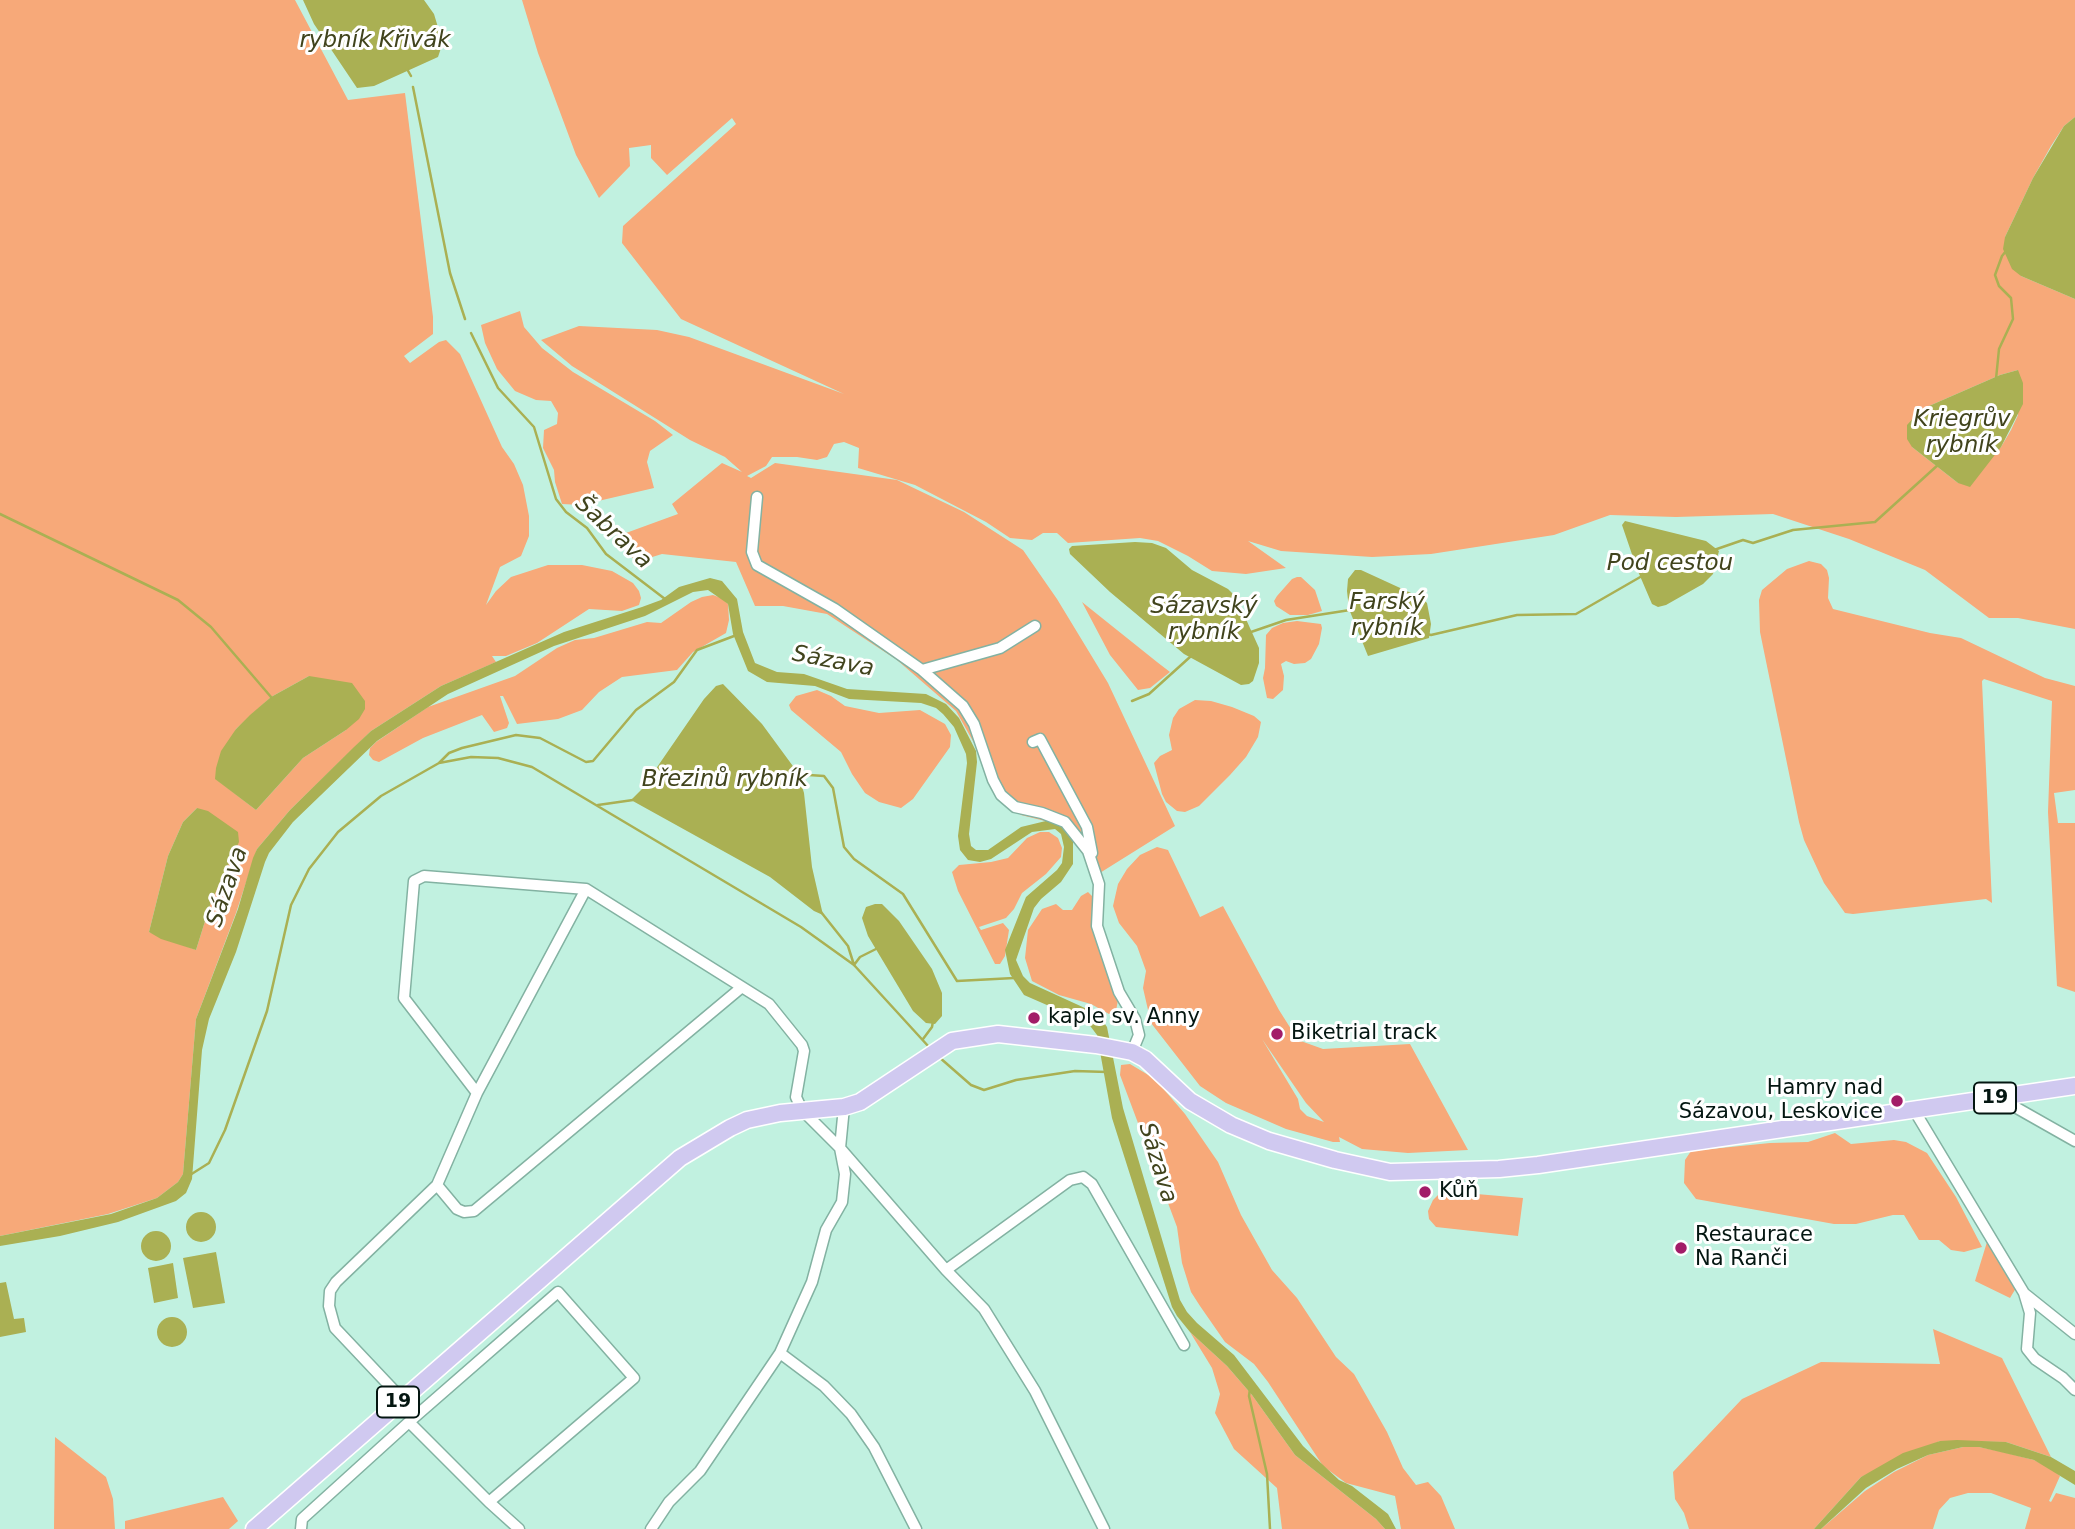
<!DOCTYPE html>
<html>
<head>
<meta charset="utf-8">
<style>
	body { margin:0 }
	canvas { display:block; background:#c1f1e0 }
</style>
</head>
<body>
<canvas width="2075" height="1529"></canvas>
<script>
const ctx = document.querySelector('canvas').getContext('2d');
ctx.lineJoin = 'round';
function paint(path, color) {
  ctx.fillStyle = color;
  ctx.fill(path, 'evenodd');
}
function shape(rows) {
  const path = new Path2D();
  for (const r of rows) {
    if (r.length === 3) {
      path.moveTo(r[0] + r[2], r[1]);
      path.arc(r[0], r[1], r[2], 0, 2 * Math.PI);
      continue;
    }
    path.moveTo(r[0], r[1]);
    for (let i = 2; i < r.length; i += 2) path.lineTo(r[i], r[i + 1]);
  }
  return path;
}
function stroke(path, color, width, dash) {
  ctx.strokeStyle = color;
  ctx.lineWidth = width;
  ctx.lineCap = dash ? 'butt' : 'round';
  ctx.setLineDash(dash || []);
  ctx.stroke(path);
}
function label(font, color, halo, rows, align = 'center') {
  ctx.font = font + ' "DejaVu Sans",sans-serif';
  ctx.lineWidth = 6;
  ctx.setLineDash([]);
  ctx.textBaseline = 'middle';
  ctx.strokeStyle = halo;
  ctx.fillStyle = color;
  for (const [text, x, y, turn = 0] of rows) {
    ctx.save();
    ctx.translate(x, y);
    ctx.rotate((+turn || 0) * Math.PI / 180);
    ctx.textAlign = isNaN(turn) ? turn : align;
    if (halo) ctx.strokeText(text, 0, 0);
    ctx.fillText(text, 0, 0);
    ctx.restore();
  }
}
paint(shape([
	[0,0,295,0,348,100,405,93,433,317,433,334,404,356,410,363,439,342,446,340,460,354,502,447,514,464,523,485,529,516,529,536,521,556,500,567,486,605,496,591,511,577,548,565,582,565,612,571,633,583,639,591,641,598,639,605,622,611,589,609,537,643,506,656,492,656,496,662,441,686,371,731,290,810,257,849,236,913,196,1019,183,1174,178,1182,157,1198,108,1214,0,1236],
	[309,676,346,730,303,758,256,810,216,779,236,729,271,697],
	[197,808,211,902,196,950,149,932,168,856,183,822],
	[522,0,2075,0,2075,117,2064,126,2051,146,2033,178,2005,237,2021,276,2075,299,2075,629,2018,618,1989,618,1925,570,1849,539,1773,514,1676,517,1610,515,1554,535,1431,554,1372,557,1281,551,1248,541,1286,568,1246,574,1212,571,1188,556,1158,541,1140,538,1068,543,1057,533,1043,533,1032,540,1010,538,986,522,915,485,858,468,859,448,844,442,834,444,827,457,817,460,797,457,772,457,766,466,747,476,751,478,775,463,897,480,964,512,1023,550,1057,599,1108,683,1175,826,1095,876,1082,853,1061,825,1021,815,994,794,974,743,956,711,897,660,827,614,783,606,755,606,736,562,662,554,636,562,615,537,678,514,672,504,722,463,742,472,725,457,690,440,572,366,541,340,579,326,657,330,689,337,844,394,681,319,622,243,623,226,736,124,732,118,667,175,651,158,651,145,629,148,630,166,599,198,576,155,538,53],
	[2018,370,2018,415,2011,430,2001,447,1958,483,1912,447,1929,406,2000,375],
	[520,311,524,327,542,348,573,372,655,421,673,435,650,451,647,462,654,488,581,505,562,504,555,482,554,470,543,448,544,430,557,424,558,413,551,401,536,400,515,391,497,369,485,343,481,325],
	[1809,561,1821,564,1827,570,1829,578,1828,598,1833,609,1930,633,1961,638,2045,678,2075,686,2075,790,2054,793,2058,823,2075,823,2075,992,2057,986,2048,812,2052,701,1984,679,1982,681,1992,903,1986,899,1853,914,1845,913,1824,883,1804,840,1799,822,1760,632,1759,600,1762,590,1787,569],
	[1297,577,1301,577,1315,590,1322,611,1308,615,1290,615,1276,606,1274,601,1277,596,1292,579],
	[713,595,721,598,728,604,729,620,726,633,693,652,677,670,622,677,599,692,582,710,558,719,517,724,503,696,500,696,509,723,507,728,494,732,482,715,423,738,379,762,373,760,369,755,370,748,376,742,428,707,515,676,557,648,575,640,594,638,647,622,661,623,691,602,702,597],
	[1082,602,1157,662,1170,672,1150,688,1138,690,1110,655],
	[1297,621,1321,624,1322,628,1319,644,1311,659,1305,663,1294,664,1286,661,1281,664,1284,676,1283,690,1273,699,1267,698,1263,678,1265,668,1266,635,1272,628,1283,623],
	[817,690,831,696,845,706,879,713,920,710,945,724,951,735,950,747,913,799,901,808,879,802,865,793,852,774,841,752,791,710,789,705,796,696],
	[1195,700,1211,701,1232,707,1254,716,1261,722,1258,737,1246,757,1230,775,1199,806,1185,812,1177,811,1166,802,1162,794,1154,763,1160,756,1172,750,1169,735,1173,718,1179,709],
	[1040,832,1049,832,1058,838,1062,848,1061,857,1046,874,1022,893,1014,909,1006,918,979,927,981,930,1003,923,1009,930,1005,956,1000,964,995,964,958,891,952,872,959,865,991,862,1008,858,1027,838],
	[1157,847,1168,850,1200,917,1223,906,1279,1010,1298,1040,1323,1049,1410,1044,1468,1150,1408,1153,1362,1149,1339,1137,1340,1142,1333,1142,1286,1129,1226,1103,1200,1086,1151,1023,1143,988,1146,971,1137,946,1119,923,1113,906,1118,884,1127,869,1140,855],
	[1262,1039,1306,1103,1324,1122,1307,1116,1300,1109,1298,1099],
	[1088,892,1093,897,1108,971,1118,1000,1116,1011,1109,1014,1091,1004,1059,995,1032,981,1025,958,1028,930,1042,909,1056,904,1063,910,1072,910,1081,896],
	[1130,1064,1155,1079,1185,1114,1218,1162,1241,1215,1272,1270,1297,1298,1336,1357,1354,1374,1387,1432,1403,1468,1416,1485,1428,1482,1441,1496,1455,1529,1401,1529,1395,1496,1346,1483,1323,1466,1268,1382,1254,1364,1225,1342,1200,1306,1191,1292,1182,1263,1177,1227,1120,1075,1121,1065],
	[1835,1133,1851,1144,1894,1140,1906,1142,1927,1153,1956,1197,1982,1247,1964,1252,1951,1250,1939,1240,1919,1240,1904,1215,1893,1215,1856,1224,1834,1224,1696,1199,1684,1183,1685,1160,1691,1151,1770,1143,1808,1142],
	[1465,1193,1523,1198,1518,1236,1436,1227,1429,1219,1428,1211,1433,1200,1439,1194],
	[1987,1242,2016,1288,2010,1298,1975,1281],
	[1933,1329,2002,1358,2051,1457,2006,1442,1940,1441,1861,1477,1814,1529,1689,1529,1684,1513,1675,1499,1673,1472,1742,1399,1821,1362,1940,1364],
	[1190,1332,1227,1366,1252,1395,1295,1455,1376,1519,1385,1529,1282,1529,1277,1488,1234,1449,1215,1413,1220,1394,1212,1368],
	[55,1437,106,1477,113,1499,115,1529,54,1529],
	[1963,1447,1979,1447,2003,1452,2034,1460,2050,1468,2060,1476,2049,1501,2051,1502,2056,1493,2075,1498,2075,1529,2025,1529,2031,1508,1991,1493,1968,1493,1950,1498,1939,1510,1933,1529,1821,1529,1865,1491,1894,1472,1928,1455],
	[223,1497,238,1521,229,1529,125,1529,125,1521]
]), '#f7a979');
paint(shape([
	[303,0,424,0,434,14,440,34,441,48,438,57,374,86,357,88,314,24],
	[2075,117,2075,299,2021,276,2012,269,2003,249,2005,237,2033,178,2064,126],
	[2018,370,2023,383,2023,404,2001,447,1970,487,1958,483,1912,447,1907,439,1907,425,1917,414,1929,406,2000,375],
	[1625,521,1706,541,1719,551,1713,574,1703,584,1666,605,1658,607,1652,604,1637,569,1622,525],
	[1135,542,1152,543,1166,548,1192,570,1228,589,1236,597,1259,648,1259,663,1253,681,1249,684,1241,685,1184,654,1110,592,1070,554,1069,549,1072,546],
	[1355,570,1361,570,1422,598,1427,603,1431,624,1429,638,1368,656,1349,609,1347,591,1348,579],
	[710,578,722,581,737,599,743,632,755,663,777,672,804,674,847,689,926,694,946,704,959,718,976,751,977,762,969,834,971,846,976,850,988,850,1021,827,1050,820,1059,822,1073,840,1073,864,1061,882,1041,899,1034,908,1016,960,1023,976,1030,983,1098,1014,1107,1027,1123,1108,1180,1300,1187,1312,1197,1323,1234,1355,1303,1446,1339,1480,1352,1486,1388,1514,1396,1529,1385,1529,1376,1519,1295,1455,1252,1395,1227,1366,1190,1332,1177,1316,1172,1307,1112,1118,1097,1035,1088,1023,1024,995,1010,974,1005,950,1026,897,1057,870,1062,863,1064,847,1061,834,1055,829,1032,832,991,859,980,862,968,860,960,850,958,836,967,763,966,754,954,727,943,714,936,708,921,703,849,699,815,686,767,682,748,671,733,634,728,604,708,590,693,592,645,616,554,646,448,694,377,741,293,822,269,853,265,862,236,952,209,1019,202,1050,192,1179,186,1193,176,1201,118,1222,60,1236,0,1246,0,1236,111,1214,157,1198,178,1182,183,1174,196,1019,238,909,253,858,257,849,290,810,354,747,371,731,441,686,564,632,642,607,661,600,679,587],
	[309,676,352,683,365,701,365,709,359,719,346,730,303,758,256,810,215,779,216,768,221,751,236,729,250,715,271,697],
	[723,684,762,724,798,773,804,793,812,867,823,915,814,911,770,877,631,800,642,789,704,699,716,686],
	[197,808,208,811,238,832,239,842,211,902,196,950,161,939,149,932,168,856,183,822],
	[875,904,882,904,899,921,932,969,942,993,942,1016,935,1024,926,1023,913,1011,868,936,862,918,866,907],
	[201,1227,15],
	[156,1246,15],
	[216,1252,225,1303,193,1308,183,1258],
	[173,1263,178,1298,154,1303,148,1268],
	[6,1282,14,1319,24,1318,26,1332,0,1337,0,1283],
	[172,1332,15],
	[1957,1440,2006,1442,2051,1457,2075,1471,2075,1485,2034,1460,1979,1447,1963,1447,1928,1455,1897,1469,1866,1488,1821,1529,1814,1529,1861,1477,1903,1453,1940,1441]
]), '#aab053');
stroke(shape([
	[407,69,411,76],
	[413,87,450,273,465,319],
	[471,333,498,388,534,427,556,499,566,512,587,528,606,554,665,599],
	[1996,379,1999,349,2013,319,2011,298,1999,286,1995,275,2002,256,2006,251],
	[0,514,178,600,211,627,271,697],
	[1714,550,1743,540,1753,543,1793,530,1875,522,1939,464],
	[1251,632,1286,620,1350,610],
	[1427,634,1431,635,1517,615,1576,614,1642,576],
	[1132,701,1149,694,1190,657],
	[439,763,449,753,462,748,516,735,540,738,586,762,593,761,636,710,674,682,697,650,734,636],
	[794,774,824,776,833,788,844,847,854,859,903,894,957,981,1014,978],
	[598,805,633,800],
	[821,912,848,946,854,965],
	[854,965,860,957,876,949],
	[923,1039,932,1027,933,1021],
	[939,1057,971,1085,984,1090,1016,1080,1075,1071,1107,1072],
	[190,1175,209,1163,225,1130,267,1011,291,905,309,869,338,832,381,796,439,763,471,757,498,758,532,767,801,927,854,965,929,1047],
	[1250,1389,1249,1396,1267,1474,1270,1529]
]), '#aab053', 2.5);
const minor = shape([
	[757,497,752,552,757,565,835,609,922,670,963,706,974,724,993,780,1001,795,1015,807,1042,813,1065,822,1088,851,1099,884,1097,926,1119,992,1135,1019,1139,1035,1132,1052],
	[922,670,1000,648,1035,626],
	[1033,742,1040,739,1087,827,1092,853],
	[477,1093,404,998,414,881,424,876,586,889,769,1004,802,1045,804,1051,796,1097,802,1110,840,1148,946,1270,984,1309,1035,1391,1104,1529],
	[2012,1095,2015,1107,2075,1141],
	[1914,1110,2024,1293,2030,1313,2027,1349,2035,1359,2063,1378,2075,1390],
	[437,1185,457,1209,464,1212,474,1211,742,987],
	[946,1270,1070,1180,1083,1177,1092,1184,1184,1345],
	[2025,1294,2075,1334],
	[780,1353,824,1386,851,1414,874,1447,916,1529],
	[402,1399,335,1328,329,1306,330,1291,336,1282,437,1185,477,1093,586,889],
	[409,1422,489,1502,519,1529],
	[301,1529,302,1519,409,1422,558,1292,634,1378,489,1502],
	[651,1529,669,1502,700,1471,780,1353,812,1282,826,1230,842,1202,845,1174,840,1148,844,1107]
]);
const primary = shape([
	[254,1529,680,1158,730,1128,747,1120,780,1113,844,1107,860,1102,952,1041,998,1034,1096,1045,1132,1052,1145,1059,1190,1101,1231,1125,1269,1141,1335,1160,1390,1172,1499,1169,1538,1165,2075,1086]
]);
stroke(minor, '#83b2a2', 13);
stroke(primary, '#fff', 19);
stroke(minor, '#fff', 10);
stroke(primary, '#d0c9f0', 16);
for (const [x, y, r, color] of [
	[1034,1018,7,"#a21c68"],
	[1277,1034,7,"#a21c68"],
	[1897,1101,7,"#a21c68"],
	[1425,1192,7,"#a21c68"],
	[1681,1248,7,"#a21c68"]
]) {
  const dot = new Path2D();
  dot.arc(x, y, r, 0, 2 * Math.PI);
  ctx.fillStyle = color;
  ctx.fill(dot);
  stroke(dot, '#fff', 2.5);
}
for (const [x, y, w] of [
	[1995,1098,42],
	[398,1402,42]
]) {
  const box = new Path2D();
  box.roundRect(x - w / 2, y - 15.5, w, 31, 5);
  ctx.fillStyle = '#fff';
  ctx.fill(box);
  stroke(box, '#041611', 2);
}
label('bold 19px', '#041611', null, [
	["19",1995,1098],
	["19",398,1402]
]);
label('21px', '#041611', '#fff', [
	["kaple sv. Anny",1048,1018],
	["Biketrial track",1291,1034],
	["Hamry nad",1883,1089,"right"],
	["Sázavou, Leskovice",1883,1113,"right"],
	["Kůň",1439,1192],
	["Restaurace",1695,1236],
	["Na Ranči",1695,1260]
], 'left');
label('italic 23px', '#41441d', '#fff', [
	["rybník Křivák",375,41],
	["Kriegrův",1962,420],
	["rybník",1962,446],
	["Šabrava",613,533,43],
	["Pod cestou",1670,564],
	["Farský",1387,603],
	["rybník",1387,629],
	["Sázavský",1204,607],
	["rybník",1204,633],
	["Sázava",833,662,11],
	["Březinů rybník",725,780],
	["Sázava",228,887,-71],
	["Sázava",1157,1163,73]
]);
</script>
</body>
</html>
